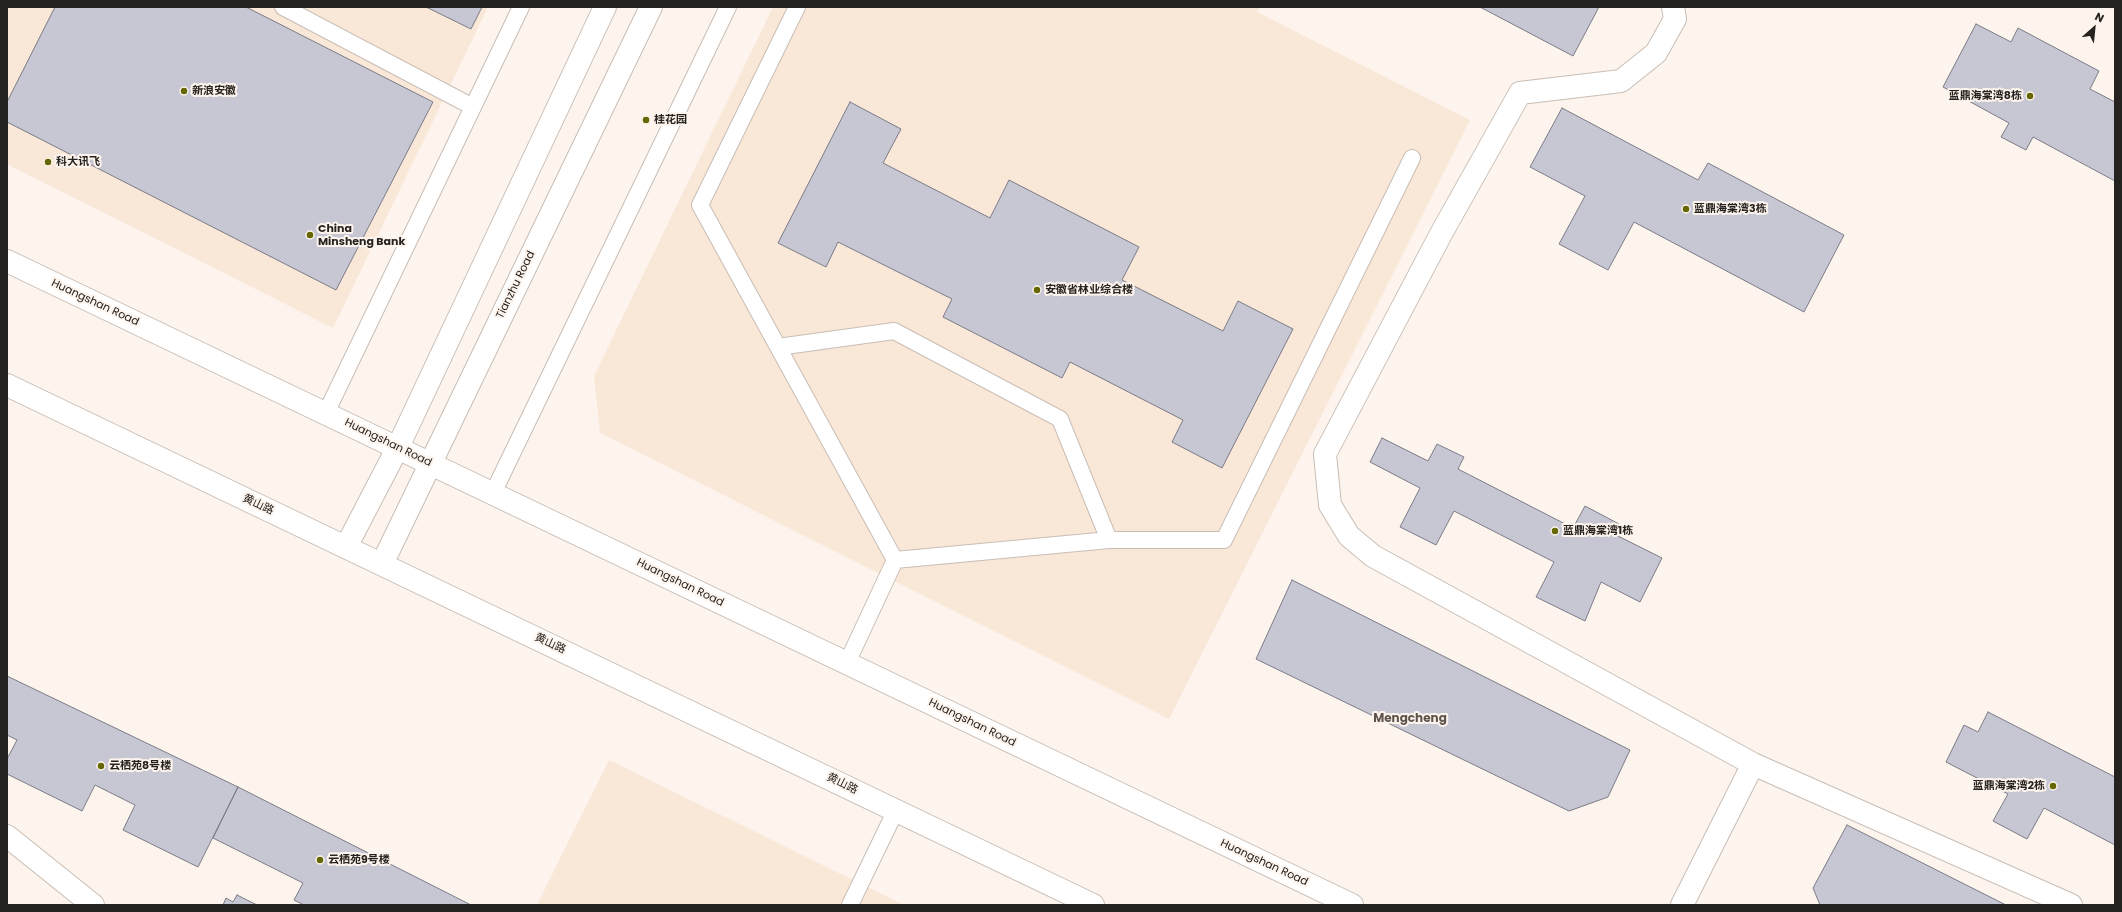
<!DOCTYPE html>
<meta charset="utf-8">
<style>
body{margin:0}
#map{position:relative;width:2122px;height:912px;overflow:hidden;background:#fdf4ed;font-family:Poppins,sans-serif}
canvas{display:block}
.frame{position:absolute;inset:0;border:8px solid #26221f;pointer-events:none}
.north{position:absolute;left:2074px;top:8px;width:40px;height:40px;-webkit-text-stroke:3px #fdf4ed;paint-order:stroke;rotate:27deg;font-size:11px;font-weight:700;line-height:16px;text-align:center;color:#26221f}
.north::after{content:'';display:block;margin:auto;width:14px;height:18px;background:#26221f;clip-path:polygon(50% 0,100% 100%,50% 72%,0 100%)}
</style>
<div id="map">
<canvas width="2122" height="912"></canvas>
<div class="frame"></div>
<div class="north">N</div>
</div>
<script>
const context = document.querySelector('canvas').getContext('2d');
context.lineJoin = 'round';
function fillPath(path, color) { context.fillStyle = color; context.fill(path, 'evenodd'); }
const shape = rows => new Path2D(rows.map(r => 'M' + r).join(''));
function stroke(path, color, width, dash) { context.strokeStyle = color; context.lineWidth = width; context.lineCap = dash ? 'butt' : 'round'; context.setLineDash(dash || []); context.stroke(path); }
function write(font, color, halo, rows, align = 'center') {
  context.font = font + ' Poppins,"Noto Sans SC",sans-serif'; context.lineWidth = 4; context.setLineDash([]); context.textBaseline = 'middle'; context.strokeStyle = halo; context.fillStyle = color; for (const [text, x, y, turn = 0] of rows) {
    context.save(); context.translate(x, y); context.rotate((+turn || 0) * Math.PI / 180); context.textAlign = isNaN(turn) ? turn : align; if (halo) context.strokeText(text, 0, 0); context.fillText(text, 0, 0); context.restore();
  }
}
const built = shape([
 [7,7,488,7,333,328,7,164],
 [773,7,1260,7,1257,12,1470,120,1169,719,600,433,594,376],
 [609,760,904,905,537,905]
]);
const building = shape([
 [55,7,246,7,433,102,336,290,7,122,7,102,55,7],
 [426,7,482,7,471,29,426,7],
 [1480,7,1599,7,1573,56,1480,7],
 [1976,24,2011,42,2018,28,2099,71,2090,89,2115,102,2115,181,2033,137,2026,150,2001,137,2009,123,1943,87,1976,24],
 [850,102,901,129,883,163,990,218,1009,180,1139,247,1122,280,1223,331,1238,301,1293,329,1222,468,1172,442,1183,420,1070,362,1062,378,943,317,952,299,838,242,826,267,778,243,850,102],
 [1562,108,1698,180,1708,163,1844,235,1804,312,1634,222,1608,270,1559,244,1585,196,1530,167,1562,108],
 [1382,438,1428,461,1437,444,1464,457,1458,469,1573,528,1585,506,1619,524,1614,534,1662,558,1640,602,1601,582,1585,621,1536,597,1554,562,1454,511,1436,545,1400,527,1420,488,1370,462,1382,438],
 [1292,580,1630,750,1608,797,1569,811,1256,659,1292,580],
 [7,676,238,787,198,867,123,830,135,805,95,785,82,811,7,774,7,759,17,740,7,735,7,676],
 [1988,712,2115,777,2115,845,2044,808,2027,839,1993,821,2008,794,1946,762,1964,725,1978,732,1988,712],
 [238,787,471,905,304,905,294,900,303,883,213,838,238,787],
 [1847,825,2006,905,1820,905,1813,888,1847,825],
 [237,895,257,905,223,905,226,898,233,902,237,895]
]);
const lane = shape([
 [283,7,473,107],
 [797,7,700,205,895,560],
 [778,347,894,331,1060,419,1109,540],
 [326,413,521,7],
 [493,493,728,7],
 [847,663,895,560,1109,540,1224,540,1412,158],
 [850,905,896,810]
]);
const street = shape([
 [1673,7,1675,19,1656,53,1621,81,1520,93,1442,232,1325,454,1330,505,1349,536,1373,556,1753,764,2071,905],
 [7,836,93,905],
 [1682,905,1753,764]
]);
const secondary = shape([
 [346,547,398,447,605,7],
 [382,564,651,7]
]);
const primary = shape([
 [7,261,1352,905],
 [7,385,1093,905]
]);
const markers = [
 [184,91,4,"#646702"],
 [2030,96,4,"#646702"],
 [646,120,4,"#646702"],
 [48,162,4,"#646702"],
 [1686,209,4,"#646702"],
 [310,235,4,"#646702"],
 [1037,290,4,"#646702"],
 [1555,531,4,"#646702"],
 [101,766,4,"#646702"],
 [2053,786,4,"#646702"],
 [320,860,4,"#646702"]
];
const poiNames = [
 ["新浪安徽",192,91],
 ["蓝鼎海棠湾8栋",2022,96,"right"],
 ["桂花园",654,120],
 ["科大讯飞",56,162],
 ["蓝鼎海棠湾3栋",1694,209],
 ["China",318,229],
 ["Minsheng Bank",318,242],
 ["安徽省林业综合楼",1045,290],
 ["蓝鼎海棠湾1栋",1563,531],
 ["云栖苑8号楼",109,766],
 ["蓝鼎海棠湾2栋",2045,786,"right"],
 ["云栖苑9号楼",328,860]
];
const streetNames = [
 ["Tianzhu Road",516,285,-64],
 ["Huangshan Road",95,303,25],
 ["Huangshan Road",388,443,26],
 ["黄山路",258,505,25],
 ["Huangshan Road",680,583,26],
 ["黄山路",550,644,25],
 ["Huangshan Road",972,723,26],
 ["黄山路",842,784,26],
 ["Huangshan Road",1264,863,25]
];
const neighbourhoodNames = [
 ["Mengcheng",1410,719]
];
fillPath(built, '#f9e7d8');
fillPath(building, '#c7c7d4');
stroke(building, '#7b7b87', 1);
stroke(lane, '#c9beb5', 18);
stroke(street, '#c9beb5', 24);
stroke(secondary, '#c9beb5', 24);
stroke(primary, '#c9beb5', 24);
stroke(lane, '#fff', 16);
stroke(street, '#fff', 22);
stroke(secondary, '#fff', 22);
stroke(primary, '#fff', 22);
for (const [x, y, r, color] of markers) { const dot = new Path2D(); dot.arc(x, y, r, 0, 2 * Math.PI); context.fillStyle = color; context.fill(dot); stroke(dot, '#fdf4ed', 1.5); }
write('bold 11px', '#26221f', '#fdf4ed', poiNames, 'left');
write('11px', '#26221f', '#fdf4ed', streetNames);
write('bold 12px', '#5d544c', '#fdf4ed', neighbourhoodNames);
</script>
